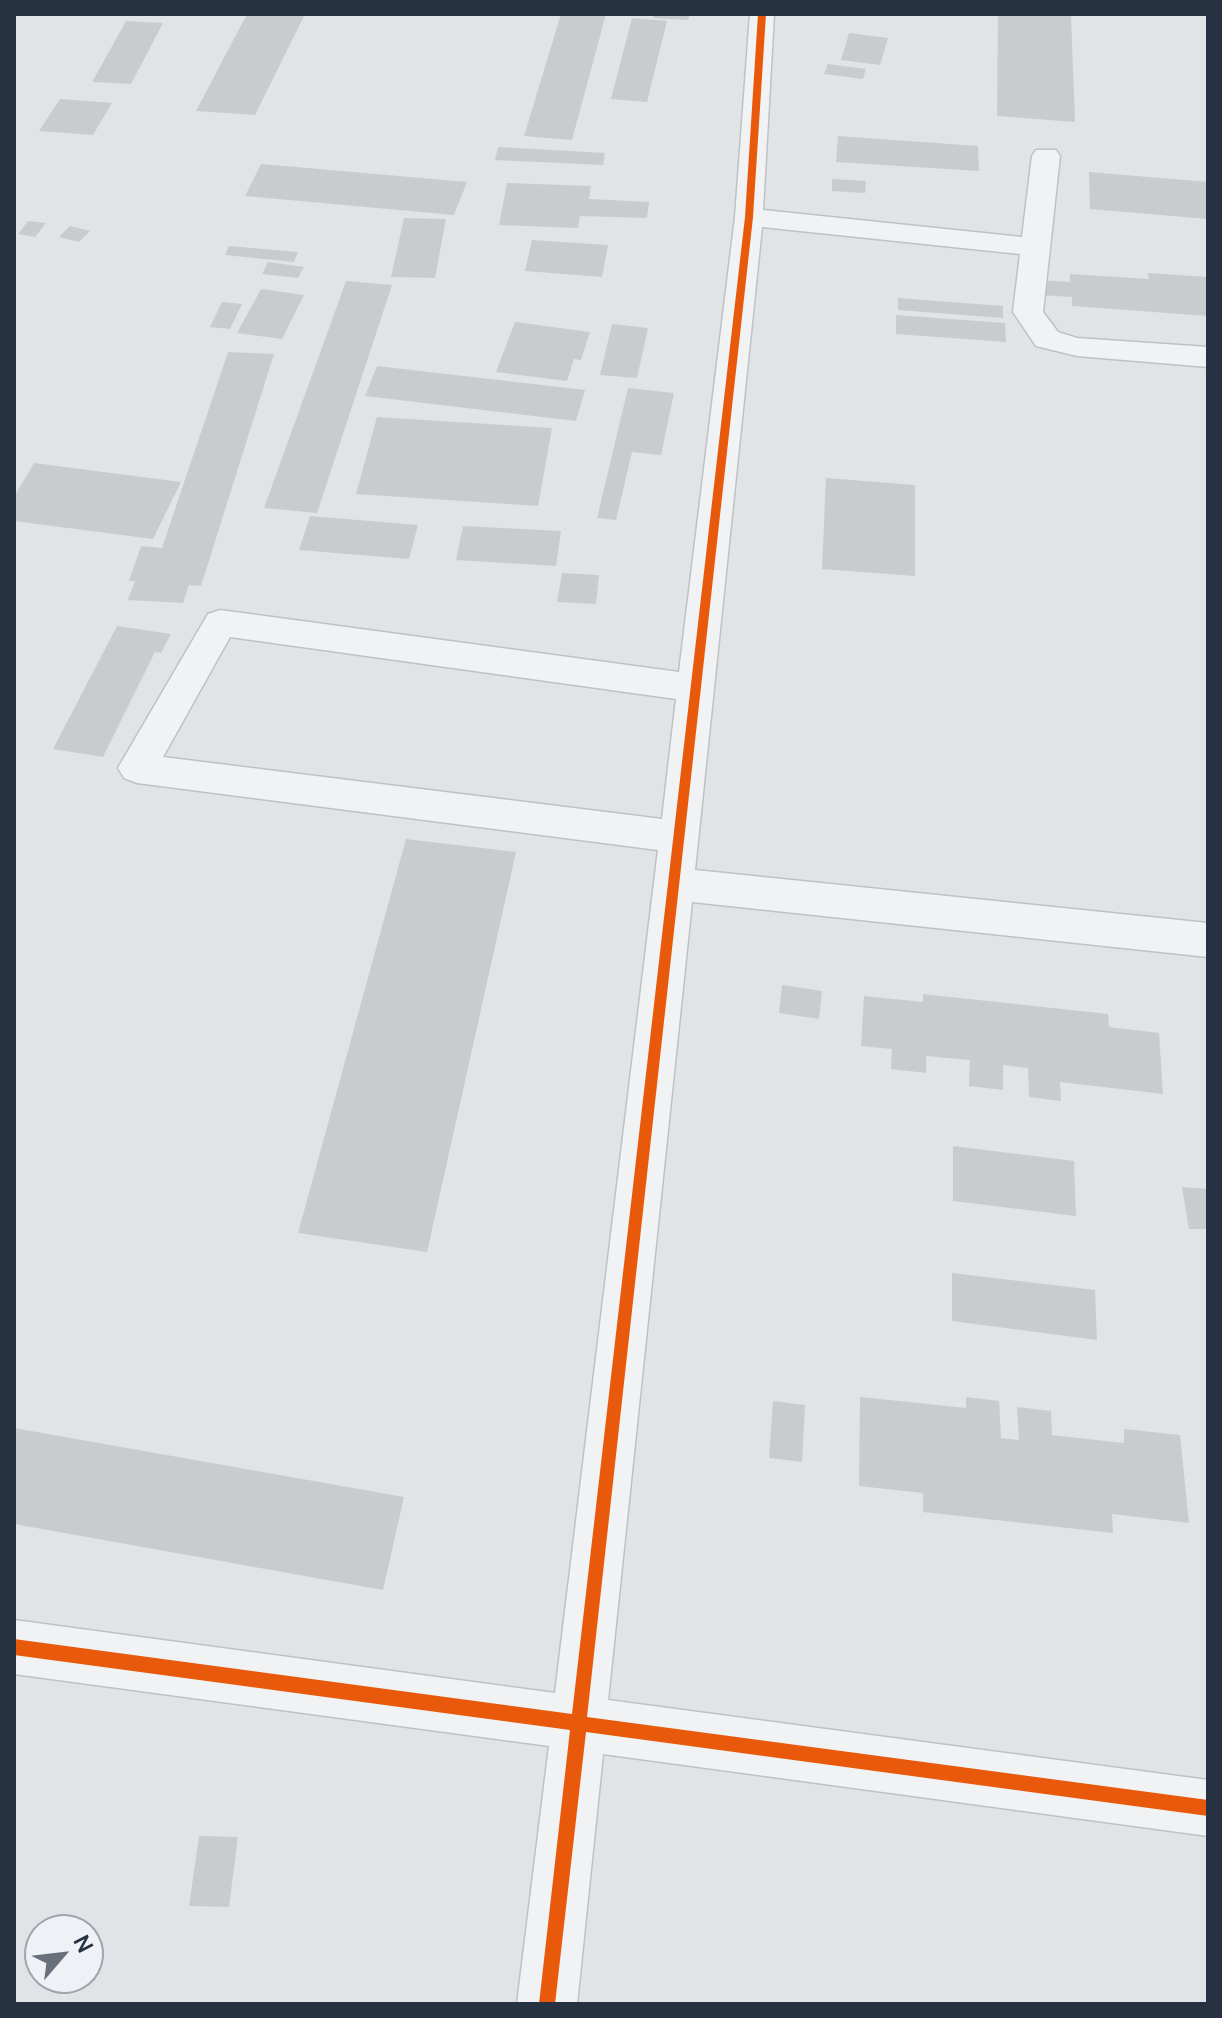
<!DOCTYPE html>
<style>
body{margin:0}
#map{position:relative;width:1222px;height:2018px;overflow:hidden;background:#e1e4e6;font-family:Manrope,sans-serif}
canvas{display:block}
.frame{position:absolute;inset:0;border:16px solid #263242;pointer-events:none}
.north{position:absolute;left:24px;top:1914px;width:80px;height:80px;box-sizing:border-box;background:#eef2f7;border:2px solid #9ea5af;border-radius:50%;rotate:62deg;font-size:22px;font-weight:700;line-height:32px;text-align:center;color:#263242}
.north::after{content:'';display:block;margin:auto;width:28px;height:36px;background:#67707b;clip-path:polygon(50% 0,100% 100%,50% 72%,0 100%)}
</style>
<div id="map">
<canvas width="1222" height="2018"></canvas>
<div class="frame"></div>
<div class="north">N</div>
</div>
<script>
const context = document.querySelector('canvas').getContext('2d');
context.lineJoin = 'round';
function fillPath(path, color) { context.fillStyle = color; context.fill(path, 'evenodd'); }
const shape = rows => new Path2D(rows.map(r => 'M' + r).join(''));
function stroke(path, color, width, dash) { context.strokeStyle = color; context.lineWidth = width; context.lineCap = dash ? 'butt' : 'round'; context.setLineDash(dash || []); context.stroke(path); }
const building = shape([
 [247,14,305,14,255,115,196,111],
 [561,14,606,14,572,140,524,136],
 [654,14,690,14,688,20,653,18],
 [998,14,1071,14,1075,122,997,116],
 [632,18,667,21,647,102,611,99],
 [126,21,163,23,131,84,92,82],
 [849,33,888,38,880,65,841,60],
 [828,64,866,69,863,79,824,74],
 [60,99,112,103,93,135,39,131],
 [838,136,978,146,979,171,836,162],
 [498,147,605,153,603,165,495,160],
 [261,164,467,182,454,215,245,196],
 [1089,172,1208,182,1208,219,1090,209],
 [832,179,866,181,865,193,832,191],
 [507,183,591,186,589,199,649,202,647,218,580,216,578,228,499,225],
 [404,218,446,219,435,278,391,277],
 [28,221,46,223,35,237,18,234],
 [70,226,90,231,79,242,59,237],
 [532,240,608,245,602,277,525,271],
 [229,246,298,252,294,262,225,255],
 [268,262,304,267,298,278,262,274],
 [1148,273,1208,277,1208,316,1072,306,1072,297,1040,295,1039,280,1070,282,1070,274,1149,279],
 [346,281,392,285,317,513,264,508],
 [261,289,304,295,282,339,237,333],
 [898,298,1003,306,1003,318,898,310],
 [222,302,242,304,230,329,210,327],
 [896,315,1005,323,1006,342,896,334],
 [515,322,590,332,581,360,574,359,567,381,496,372],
 [612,324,648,328,637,378,600,375],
 [228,352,274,354,201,586,189,585,183,603,128,600,135,581,129,581,141,546,162,548],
 [377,366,585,390,576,421,365,396],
 [628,388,674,393,661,455,632,452,616,520,597,518],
 [377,417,552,428,538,506,356,494],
 [34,463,181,482,153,539,14,521,14,497],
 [826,478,915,485,915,576,822,569],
 [310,516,418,525,409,559,299,550],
 [463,526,561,531,556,566,456,560],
 [562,573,599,575,596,604,557,602],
 [117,626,171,634,161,653,155,652,103,757,53,749],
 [406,839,516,852,427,1252,298,1233],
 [782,985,822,991,819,1019,779,1013],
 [923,994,1108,1014,1109,1027,1159,1033,1163,1094,1060,1082,1061,1101,1029,1097,1028,1068,1003,1065,1003,1090,969,1086,970,1060,926,1056,926,1073,891,1069,892,1049,861,1046,864,996,923,1002],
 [953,1146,1074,1161,1076,1216,953,1201],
 [1182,1187,1208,1189,1208,1229,1189,1229],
 [952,1273,1095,1290,1097,1340,952,1321],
 [860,1397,966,1408,966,1397,999,1401,1001,1438,1019,1440,1017,1407,1051,1411,1052,1435,1124,1443,1124,1429,1180,1435,1189,1523,1112,1514,1113,1533,923,1512,923,1493,859,1486],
 [773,1401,805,1405,802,1462,769,1458],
 [14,1428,404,1497,383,1590,14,1524],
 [199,1836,238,1837,229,1907,189,1906]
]);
const minor = shape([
 [750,14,774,14,763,210,1022,237,1032,156,1036,150,1056,150,1060,156,1043,312,1058,332,1077,338,1208,347,1208,367,1077,356,1036,346,1013,312,1020,254,762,227,695,870,1208,923,1208,957,692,902,608,1700,1208,1780,1208,1836,603,1754,577,2004,517,2004,549,1746,14,1674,14,1620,555,1693,658,850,137,783,124,778,118,768,208,614,220,610,679,672,735,217,750,14],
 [230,637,676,699,662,819,163,757,230,637]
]);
const cycleway = shape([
 [758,14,766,14,753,217,587,1717,1208,1800,1208,1816,586,1732,555,2004,539,2004,570,1730,14,1655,14,1639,572,1714,745,217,758,14]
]);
fillPath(building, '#c9cccf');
stroke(minor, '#bfc2c4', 3);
fillPath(minor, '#f0f2f3');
fillPath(cycleway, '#e8590c');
</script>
